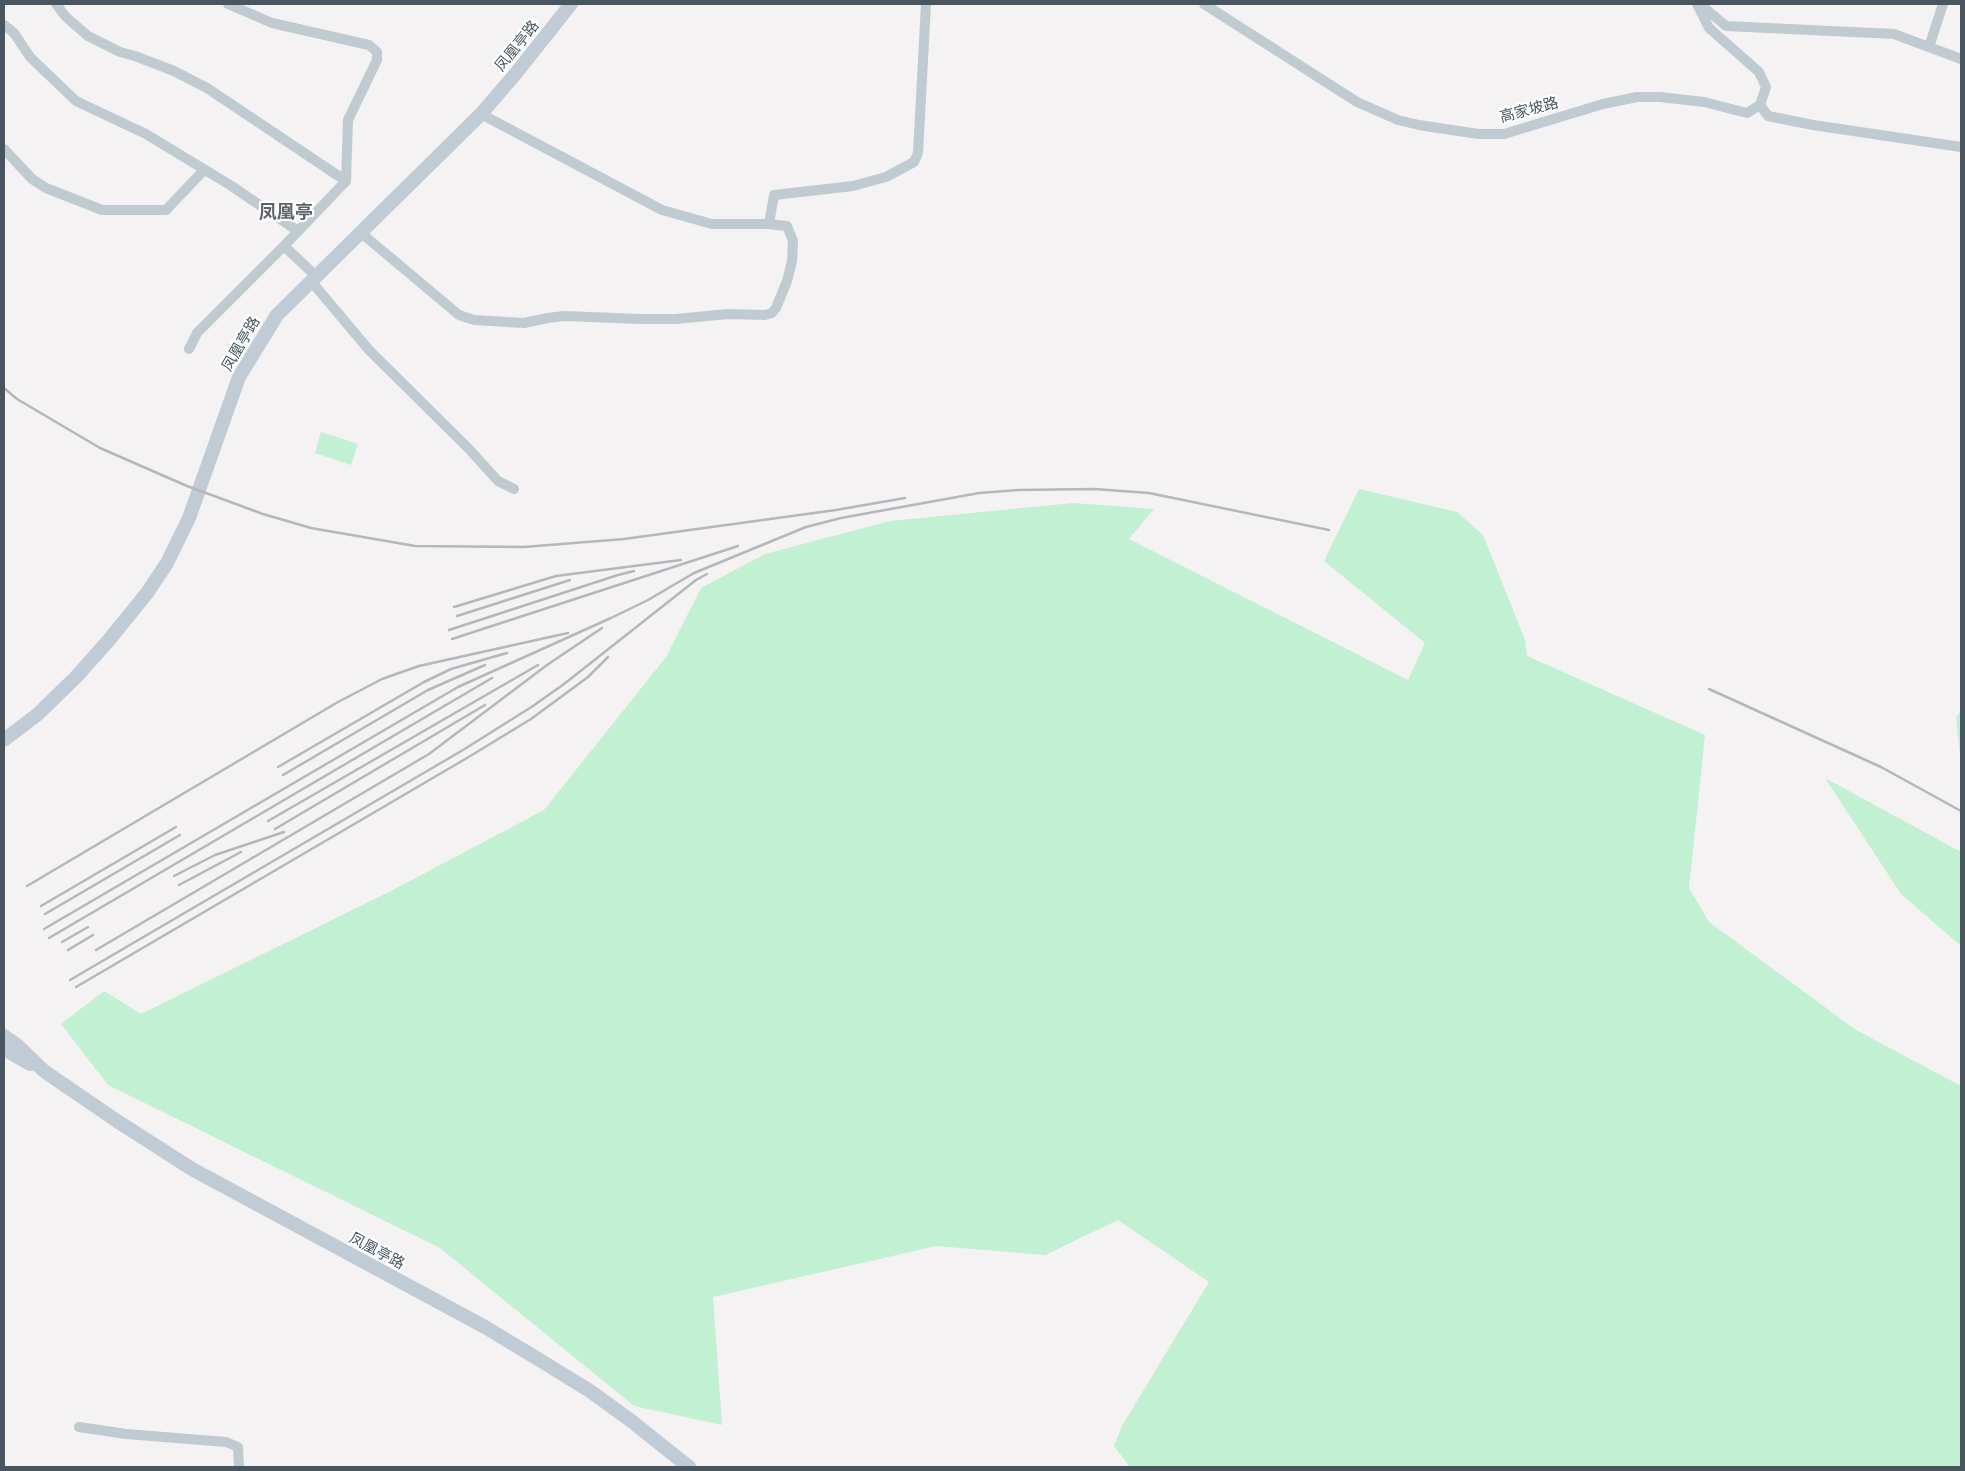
<!DOCTYPE html>
<meta charset="utf-8">
<style>
body{margin:0}
#map{position:relative;width:1965px;height:1471px;overflow:hidden;background:#f4f2f2;font-family:"Asap Condensed",sans-serif}
canvas{display:block}
.frame{position:absolute;inset:0;border:5px solid #495660;pointer-events:none}
</style>
<div id="map">
<canvas width="1965" height="1471"></canvas>
<div class="frame"></div>
</div>
<script>
const context = document.querySelector('canvas').getContext('2d');
context.lineJoin = 'round';
function fillPath(path, color) { context.fillStyle = color; context.fill(path, 'evenodd'); }
const shape = rows => new Path2D(rows.map(r => 'M' + r).join(''));
function stroke(path, color, width, dash) { context.strokeStyle = color; context.lineWidth = width; context.lineCap = dash ? 'butt' : 'round'; context.setLineDash(dash || []); context.stroke(path); }
function write(font, color, halo, rows, align = 'center') {
  context.font = font + ' "Asap Condensed","Noto Sans SC",sans-serif'; context.lineWidth = 4.5; context.setLineDash([]); context.textBaseline = 'middle'; context.strokeStyle = halo; context.fillStyle = color; for (const [text, x, y, turn = 0] of rows) {
    context.save(); context.translate(x, y); context.rotate((+turn || 0) * Math.PI / 180); context.textAlign = isNaN(turn) ? turn : align; if (halo) context.strokeText(text, 0, 0); context.fillText(text, 0, 0); context.restore();
  }
}
const green = shape([
 [321,432,358,444,351,465,315,453],
 [1359,489,1457,512,1483,535,1525,640,1527,656,1705,735,1689,888,1709,922,1856,1030,1961,1086,1961,1467,1130,1467,1114,1446,1122,1426,1209,1282,1118,1220,1045,1255,936,1246,713,1297,722,1425,634,1406,440,1248,108,1085,61,1024,104,991,141,1014,391,891,544,810,666,657,701,588,765,554,890,521,1073,503,1154,509,1129,539,1408,680,1425,643,1324,561],
 [1961,711,1961,764,1956,717],
 [1825,778,1961,852,1961,946,1901,894]
]);
const street = shape([
 [56,4,66,17,88,36,120,52,135,56,174,71,207,88,346,181],
 [228,4,272,23,369,45,377,52,377,60,348,120,346,181,284,246,316,276],
 [1204,4,1357,102,1398,120,1419,125,1478,134,1504,134,1603,104,1637,97,1660,97,1704,102,1747,113,1760,105,1766,87,1759,72,1709,28,1697,4],
 [1700,4,1726,26,1894,34,1961,59],
 [4,25,14,33,30,57,76,101,146,134,230,185,298,231],
 [1929,47,1943,4],
 [1760,105,1768,116,1813,125,1961,147],
 [4,149,32,179,46,188,102,210,166,210,204,170],
 [769,224,774,195,853,186,886,177,914,162,918,153,926,4],
 [360,232,459,315,474,320,524,323,548,318,564,316,641,319,676,319,728,314,765,315,772,313,776,308,787,281,792,261,793,241,787,226,768,224,712,224,662,210,481,114],
 [311,281,369,350,469,449,498,481,514,489],
 [189,349,197,333,284,246],
 [79,1427,126,1434,226,1442,238,1447,239,1467]
]);
const secondary = shape([
 [4,740,38,714,76,677,109,640,147,593,167,563,189,518,239,377,277,315,481,114,517,72,571,4],
 [4,1036,18,1046,44,1071,117,1121,192,1169,485,1327,538,1359,590,1391,630,1420,689,1467],
 [4,1049,30,1064]
]);
const rail = shape([
 [4,388,17,399,100,448,187,486,263,514,311,528,415,546,524,547,624,539,836,510,905,498],
 [454,607,556,576,681,560],
 [457,616,570,580],
 [449,630,618,575,634,571],
 [452,639,738,546],
 [1709,689,1881,767,1961,811],
 [278,767,424,682,451,669,507,653],
 [283,775,428,690,485,665],
 [268,821,538,665],
 [275,829,485,705],
 [174,876,215,855,284,832],
 [179,885,241,852],
 [27,886,338,702,382,679,419,666,568,633],
 [41,906,176,827],
 [45,914,180,835],
 [44,929,458,687,611,618,648,600,694,573,806,527,841,518,979,493,1019,490,1094,489,1149,493,1329,530],
 [49,938,492,678],
 [62,942,88,927],
 [68,950,93,935],
 [96,950,429,754,547,665,602,628],
 [70,980,463,750,533,706,564,684,696,580,707,574],
 [76,987,467,758,531,719,588,677,608,657]
]);
const streetNames = [
 ["凤凰亭路",517,46,-51],
 ["高家坡路",1529,110,-15],
 ["凤凰亭路",241,344,-60],
 ["凤凰亭路",377,1251,28]
];
const quarterNames = [
 ["凤凰亭",286,212]
];
fillPath(green, '#c1f0d2');
stroke(street, '#c0cad1', 10);
stroke(secondary, '#c0cbd5', 14);
stroke(rail, '#b4b7bc', 2.5);
write('15px', '#495660', '#fff', streetNames);
write('bold 18px', '#5e6267', '#fff', quarterNames);
</script>
